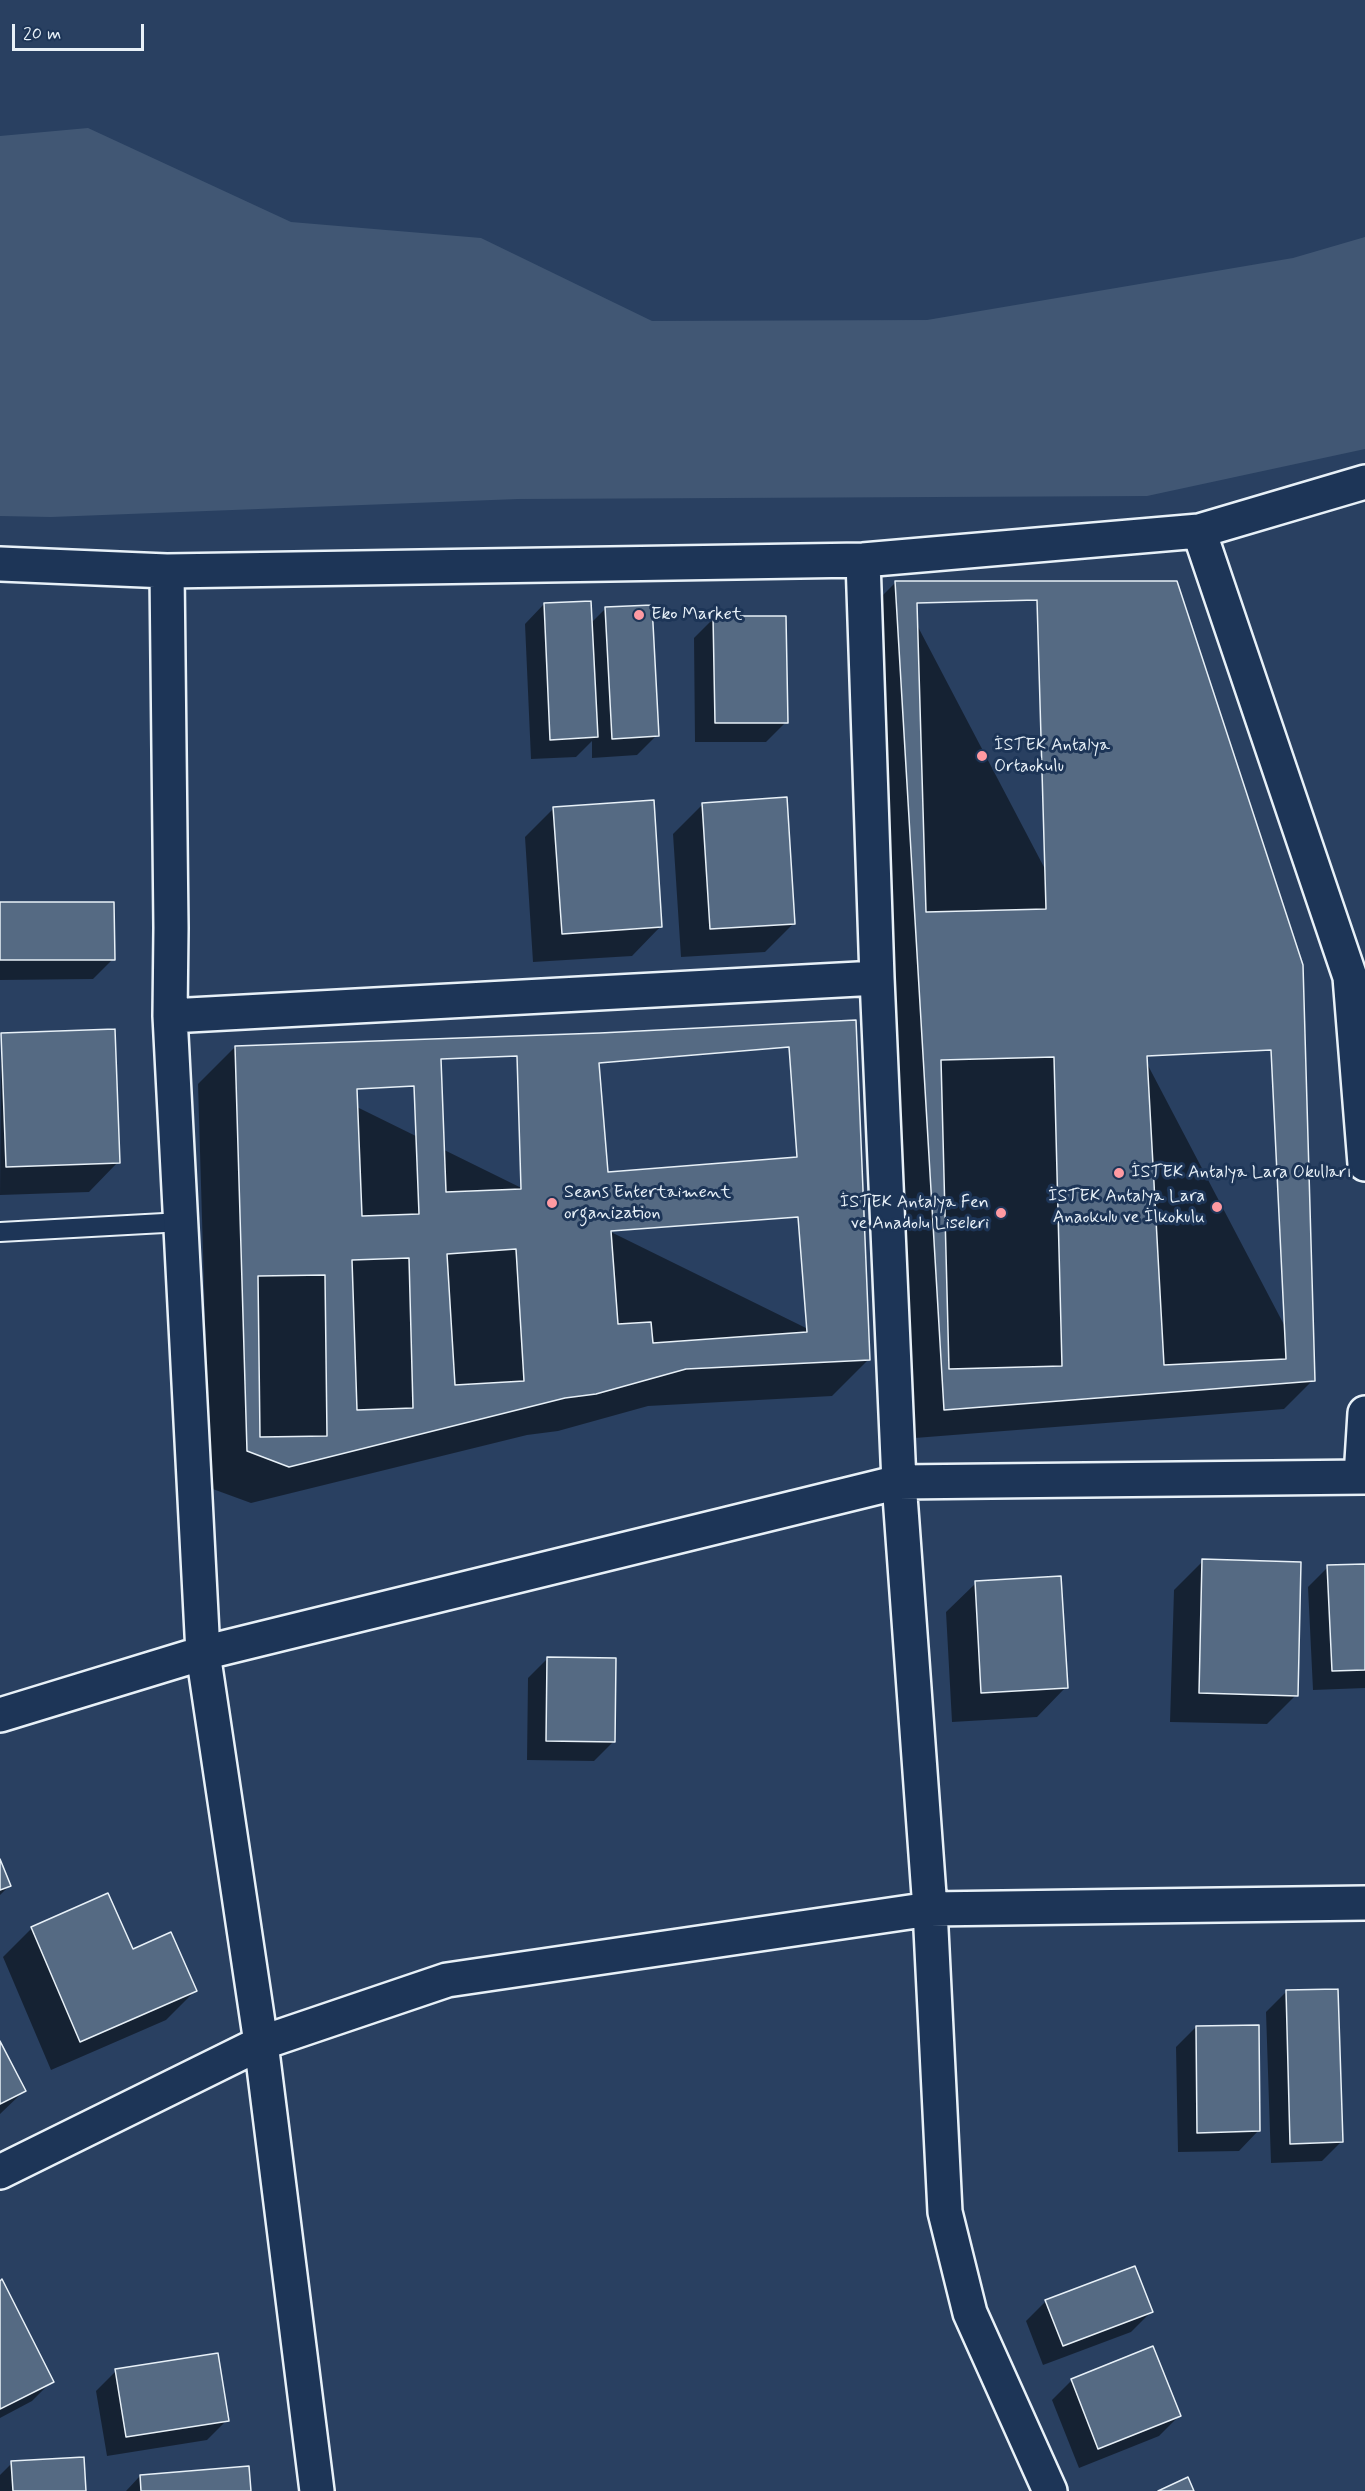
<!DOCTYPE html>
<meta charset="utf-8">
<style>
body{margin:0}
#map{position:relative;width:1365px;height:2491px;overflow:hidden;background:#294061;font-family:Mynerve,sans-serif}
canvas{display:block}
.scale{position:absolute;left:12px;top:24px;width:132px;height:27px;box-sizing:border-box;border:3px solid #e8f1f8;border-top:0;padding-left:8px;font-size:18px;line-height:21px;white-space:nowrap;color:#e8f1f8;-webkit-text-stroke:4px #1d3557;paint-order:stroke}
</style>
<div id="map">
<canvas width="1365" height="2491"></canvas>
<div class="scale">20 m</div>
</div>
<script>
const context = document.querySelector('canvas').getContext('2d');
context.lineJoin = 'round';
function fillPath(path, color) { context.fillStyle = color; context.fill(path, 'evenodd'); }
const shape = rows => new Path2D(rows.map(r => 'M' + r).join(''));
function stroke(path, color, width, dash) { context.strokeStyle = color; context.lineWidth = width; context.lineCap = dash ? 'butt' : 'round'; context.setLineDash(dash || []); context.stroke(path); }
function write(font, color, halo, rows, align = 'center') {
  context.font = font + ' Mynerve,sans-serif'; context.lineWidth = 6; context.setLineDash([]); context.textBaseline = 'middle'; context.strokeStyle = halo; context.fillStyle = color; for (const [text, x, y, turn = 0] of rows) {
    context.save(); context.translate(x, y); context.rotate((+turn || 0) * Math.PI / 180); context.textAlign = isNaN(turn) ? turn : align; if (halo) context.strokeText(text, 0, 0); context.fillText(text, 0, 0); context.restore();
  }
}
const green = shape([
 [88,128,291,222,481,238,652,321,927,320,1293,258,1365,237,1365,449,1147,496,518,499,51,517,0,516,0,136]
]);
const shadow = shape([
 [895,583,1313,1380,1284,1409,915,1438,866,612],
 [544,604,591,623,606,608,657,735,637,755,592,758,592,741,576,757,531,759,525,624],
 [714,618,786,722,766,742,695,742,694,638],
 [702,805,794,923,765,952,681,957,673,834],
 [554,808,661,926,632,956,533,962,525,837],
 [0,904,113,959,93,979,0,980],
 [1,1035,118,1162,89,1192,0,1195],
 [235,1047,869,1359,832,1396,648,1406,558,1431,527,1435,251,1503,210,1488,198,1084],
 [1203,1561,1296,1695,1267,1724,1170,1722,1174,1590],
 [1365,1565,1365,1688,1313,1690,1308,1587,1328,1567],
 [976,1583,1066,1687,1037,1717,952,1722,946,1612],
 [548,1658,614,1741,594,1761,527,1760,528,1678],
 [0,1863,9,1886,0,1895],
 [32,1928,132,1951,195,1991,166,2020,51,2070,3,1957],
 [1286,1992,1342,2141,1322,2161,1271,2163,1266,2012],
 [1196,2027,1258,2131,1239,2151,1178,2152,1176,2047],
 [0,2045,24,2091,0,2114],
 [0,2282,52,2381,32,2401,0,2418],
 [1046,2301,1151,2312,1131,2332,1043,2365,1026,2321],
 [116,2371,227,2420,207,2440,107,2456,96,2391],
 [1072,2380,1179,2416,1159,2436,1079,2468,1052,2400],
 [12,2463,85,2491,0,2491,0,2475],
 [140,2476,250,2491,126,2491]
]);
const building = shape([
 [895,581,1177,581,1303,965,1315,1381,944,1410,895,581],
 [1037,600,1046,909,926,912,917,603,1037,600],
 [591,601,598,737,550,740,544,603,591,601],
 [652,605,659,736,612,739,605,607,652,605],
 [713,616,786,616,788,723,715,723,713,616],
 [787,797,795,924,710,929,702,803,787,797],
 [654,800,662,927,562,934,553,807,654,800],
 [0,902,114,902,115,960,0,960,0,902],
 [856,1020,870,1360,686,1369,596,1394,565,1398,289,1467,247,1451,235,1046,600,1033,856,1020],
 [115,1029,120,1163,6,1167,1,1033,115,1029],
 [789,1047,797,1157,608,1172,599,1063,789,1047],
 [1271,1050,1286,1359,1164,1365,1147,1056,1271,1050],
 [517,1056,521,1189,446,1192,441,1059,517,1056],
 [1054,1057,1062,1366,949,1369,941,1060,1054,1057],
 [414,1086,419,1214,362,1216,357,1089,414,1086],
 [798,1217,807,1332,653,1343,651,1322,618,1324,611,1231,798,1217],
 [516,1249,524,1381,455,1385,447,1254,516,1249],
 [409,1258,413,1408,357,1410,352,1260,409,1258],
 [325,1275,327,1436,260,1437,258,1276,325,1275],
 [1202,1559,1301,1562,1298,1696,1199,1693,1202,1559],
 [1365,1564,1365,1670,1332,1671,1327,1565,1365,1564],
 [1061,1576,1068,1688,981,1693,975,1581,1061,1576],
 [547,1657,616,1658,615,1742,546,1741,547,1657],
 [0,1859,11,1886,0,1890,0,1859],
 [108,1893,133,1949,171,1932,197,1991,80,2042,31,1927,108,1893],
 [1338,1989,1343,2142,1290,2144,1286,1990,1338,1989],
 [1259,2025,1260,2131,1197,2133,1196,2026,1259,2025],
 [0,2041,26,2091,0,2104,0,2041],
 [1135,2266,1153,2312,1063,2346,1045,2300,1135,2266],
 [2,2279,54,2382,0,2409,0,2281,2,2279],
 [1153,2346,1181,2416,1098,2449,1071,2379,1153,2346],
 [218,2353,229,2421,126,2437,115,2369,218,2353],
 [84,2457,86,2491,13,2491,11,2461,84,2457],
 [249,2466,251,2491,141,2491,140,2475,249,2466],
 [1188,2477,1194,2491,1158,2491,1188,2477]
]);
const lane = shape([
 [0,1232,182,1222]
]);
const street = shape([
 [1199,531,1350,977,1365,1164],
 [863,560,877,978,899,1482,930,1909,945,2212,970,2313,1050,2491],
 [0,564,167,571,863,560,1199,531,1365,482],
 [167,571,171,928,170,1016,203,1653,261,2043,317,2491],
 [170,1016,877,978],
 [1361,1477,1365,1413],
 [0,1715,203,1653,899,1482,1365,1477],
 [0,2172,261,2043,447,1980,930,1909,1365,1903]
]);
const markers = [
 [639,615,6,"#ff9aa2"],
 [982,756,6,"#ff9aa2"],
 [1119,1173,6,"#ff9aa2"],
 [552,1203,6,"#ff9aa2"],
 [1217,1207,6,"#ff9aa2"],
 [1001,1213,6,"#ff9aa2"]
];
const poiNames = [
 ["Eko Market",651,615],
 ["İSTEK Antalya",994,746],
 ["Ortaokulu",994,767],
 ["İSTEK Antalya Lara Okulları",1131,1173],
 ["Seans Entertaiment",564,1193],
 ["organization",564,1214],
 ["İSTEK Antalya Lara",1205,1197,"right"],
 ["Anaokulu ve İlkokulu",1205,1218,"right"],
 ["İSTEK Antalya Fen",989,1203,"right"],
 ["ve Anadolu Liseleri",989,1224,"right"]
];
fillPath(green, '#415774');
fillPath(shadow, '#0007');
fillPath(building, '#556a83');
stroke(building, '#e8f1f8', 1.5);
stroke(lane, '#e8f1f8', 22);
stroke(street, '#e8f1f8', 38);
stroke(lane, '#1d3557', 18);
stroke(street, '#1d3557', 33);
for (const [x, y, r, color] of markers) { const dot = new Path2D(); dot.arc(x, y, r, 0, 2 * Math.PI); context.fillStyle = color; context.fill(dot); stroke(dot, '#1d3557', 2); }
write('18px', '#e8f1f8', '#1d3557', poiNames, 'left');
</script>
